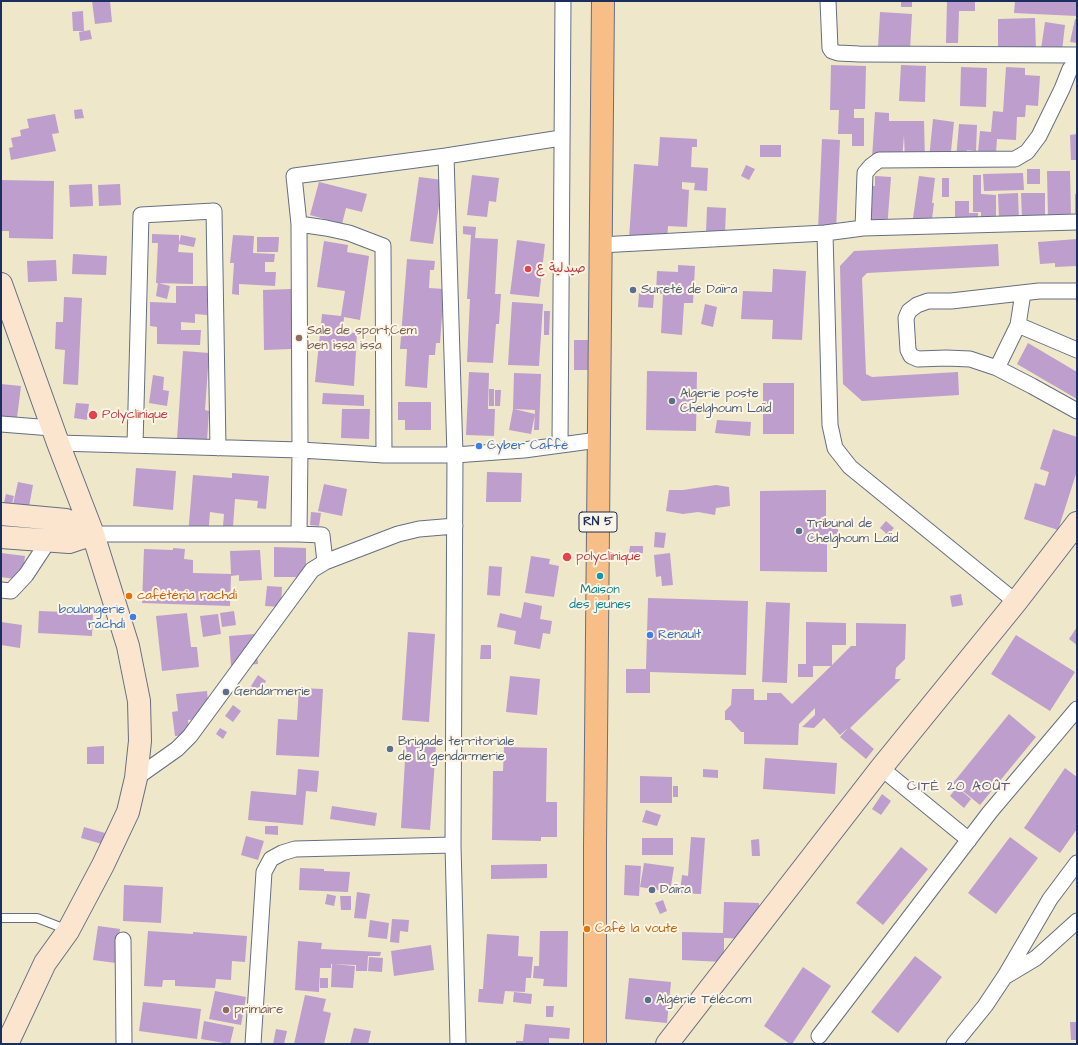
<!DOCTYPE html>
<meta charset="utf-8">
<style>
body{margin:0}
#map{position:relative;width:1078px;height:1045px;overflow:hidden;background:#efe7c9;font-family:"Architects Daughter",sans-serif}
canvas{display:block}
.frame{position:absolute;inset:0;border:2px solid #1b2f5e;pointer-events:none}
</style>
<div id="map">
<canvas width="1078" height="1045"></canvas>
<div class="frame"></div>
</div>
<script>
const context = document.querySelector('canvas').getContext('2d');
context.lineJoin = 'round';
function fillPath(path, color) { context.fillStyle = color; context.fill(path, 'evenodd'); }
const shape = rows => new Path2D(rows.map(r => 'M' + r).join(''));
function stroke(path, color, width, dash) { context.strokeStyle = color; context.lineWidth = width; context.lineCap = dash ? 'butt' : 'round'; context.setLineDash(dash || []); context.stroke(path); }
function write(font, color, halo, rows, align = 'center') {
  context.font = font + ' "Architects Daughter","Playpen Sans Arabic",sans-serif'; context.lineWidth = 4; context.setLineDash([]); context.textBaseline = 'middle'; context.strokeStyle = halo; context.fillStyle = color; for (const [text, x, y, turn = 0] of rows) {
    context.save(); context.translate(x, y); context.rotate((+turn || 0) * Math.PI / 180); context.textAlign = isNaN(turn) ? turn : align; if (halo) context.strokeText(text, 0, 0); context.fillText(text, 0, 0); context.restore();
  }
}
const building = shape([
 [92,1,110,1,112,22,95,24],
 [901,1,912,1,912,7,901,7],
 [947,1,975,1,975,11,959,11,958,43,946,43],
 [1015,1,1077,1,1077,16,1014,13],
 [83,11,84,31,73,31,72,12],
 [880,12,912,14,910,50,878,48],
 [1035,18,1036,51,998,51,998,19],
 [1075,19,1077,20,1077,43,1070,42],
 [1045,22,1065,25,1062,51,1041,49],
 [90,30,92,39,80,41,79,32],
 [831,65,866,66,865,109,854,109,854,118,864,118,864,146,852,146,852,134,838,134,839,110,830,110],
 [901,65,926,66,925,102,899,101],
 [961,67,987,68,986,107,960,106],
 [1006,67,1025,68,1025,75,1040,76,1038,106,1026,105,1025,117,1017,117,1016,140,997,139,996,153,978,152,980,131,991,132,993,111,1003,112],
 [82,109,84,118,75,119,74,110],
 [875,112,889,113,889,121,924,121,925,161,905,162,904,135,902,160,872,158],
 [55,114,59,133,52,134,56,151,11,160,9,148,13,147,11,138,21,136,20,130,29,128,27,119],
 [933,119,954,122,950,161,929,159],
 [959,124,977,125,976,151,967,150,966,160,956,159],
 [1077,134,1077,160,1071,160,1070,135],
 [660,137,697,139,697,147,692,147,691,167,708,168,707,191,694,190,695,183,682,182,682,189,689,190,687,227,668,226,667,242,629,239,634,164,658,166],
 [822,139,840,140,836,231,818,230],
 [760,145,781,145,781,157,760,157],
 [746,165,755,169,749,180,741,176],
 [1027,169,1040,169,1040,184,1027,184],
 [1047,171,1070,171,1071,217,1048,218],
 [1023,173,1024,190,984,191,983,174],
 [472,175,499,178,496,202,489,201,487,217,467,215],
 [973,175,981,175,981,194,996,195,996,225,981,225,981,212,973,212],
 [875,176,891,177,887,229,856,227,866,185,875,186],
 [919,176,935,178,932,203,934,203,931,227,912,225],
 [419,177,443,180,433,244,410,241],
 [942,178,949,178,949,197,942,197],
 [1,180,54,181,53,239,9,238,9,231,1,231],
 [319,182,367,194,362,212,346,208,342,224,310,215],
 [92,184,93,206,70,207,69,185],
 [120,184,121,205,99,206,98,185],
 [1018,193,1019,219,999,219,998,194],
 [1021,193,1045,193,1045,218,1022,219],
 [1075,194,1077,194,1077,216,1075,216],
 [955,201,969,201,969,213,978,213,978,226,955,226],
 [707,207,726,208,725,234,706,233],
 [463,226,476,227,475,238,498,239,495,294,501,294,499,324,496,324,493,363,467,362,470,299,467,299,471,235,463,234],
 [152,234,179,235,179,243,181,235,196,238,194,247,179,244,178,252,193,253,193,284,156,283,158,243,152,243],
 [233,235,254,236,253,253,275,254,274,262,265,262,265,272,276,272,275,286,239,284,239,295,232,294,234,263,230,263],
 [257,237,279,237,278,252,257,252],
 [1077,239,1077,266,1055,267,1055,263,1040,264,1038,242],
 [517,240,545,244,539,297,510,294],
 [324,241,348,245,347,252,369,256,360,320,344,317,343,332,357,333,354,386,315,382,322,314,341,316,345,291,317,287],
 [998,244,999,266,867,273,862,278,866,374,872,377,958,372,959,395,862,401,843,384,840,266,854,251],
 [73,254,107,256,106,275,72,274],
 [407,259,435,261,434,270,430,270,429,288,444,289,440,343,436,343,435,355,429,355,427,388,405,386,407,349,400,349],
 [56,260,57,281,28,282,27,261],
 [678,265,695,266,693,303,684,303,682,335,661,333,663,294,656,293,657,271,678,272],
 [773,269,806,271,802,340,772,339,773,320,741,319,743,291,772,292],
 [158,283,170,286,167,299,156,296],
 [176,286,207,286,207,315,195,314,195,323,181,322,181,330,201,330,200,345,157,344,157,327,150,326,150,302,176,303],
 [291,289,292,349,264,350,263,290],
 [639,293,654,294,653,308,638,307],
 [64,297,82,298,78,385,63,384,65,350,55,349,56,322,63,322],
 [512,302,543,304,539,366,508,365],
 [705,304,717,307,713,327,701,324],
 [544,311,550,311,549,335,544,335],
 [574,340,588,340,588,370,574,370],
 [1028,343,1077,372,1077,399,1017,364],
 [183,351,209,353,205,410,209,411,207,441,177,439],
 [647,371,697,372,696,431,646,430],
 [469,372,489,373,488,409,495,409,494,436,466,435],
 [514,373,541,374,539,430,534,430,535,410,514,409,535,414,531,434,509,430,513,409],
 [153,375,164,377,163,390,169,391,167,406,149,403],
 [763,383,794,383,794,434,763,434],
 [1,384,21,386,17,418,1,417],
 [489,389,494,389,494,406,489,406],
 [495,390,501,390,500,406,495,406],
 [323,393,364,395,364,406,322,404],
 [398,402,431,402,431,430,405,430,405,420,398,420],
 [76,403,89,404,87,420,74,418],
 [342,409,370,409,369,439,341,438],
 [717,420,751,422,750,436,715,433],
 [1053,429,1077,437,1077,471,1058,530,1024,519,1035,483,1045,486,1049,472,1040,469],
 [136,468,176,471,173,510,133,506],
 [487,472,522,473,521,502,486,502],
 [232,473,269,476,266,509,257,508,258,501,235,499,233,527,223,526,224,514,210,512,208,537,188,535,193,475,232,478],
 [18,482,33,485,28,512,12,509],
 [324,484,347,489,342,516,318,511],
 [716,485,729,487,730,506,716,508,715,515,698,512,683,514,666,511,669,490,683,490],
 [826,490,826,520,838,519,838,542,827,543,827,572,760,571,760,491],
 [6,494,14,496,11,508,3,507],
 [311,512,321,513,319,526,310,525],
 [886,521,894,528,888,535,880,528],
 [655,532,666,533,664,548,654,547],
 [630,546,643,546,643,553,629,553],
 [274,547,306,548,306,577,274,577],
 [173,548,185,549,184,559,193,560,193,573,231,574,230,551,260,550,262,580,239,581,239,575,231,576,230,606,142,603,144,549,173,550],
 [1,553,25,556,22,580,1,577],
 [670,553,673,585,662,586,661,576,656,577,654,555],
 [531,556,550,559,549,564,559,566,554,597,525,593],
 [489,566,502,567,500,596,487,595],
 [267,586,282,587,281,607,265,606],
 [961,594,963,605,952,607,950,596],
 [648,598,748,601,746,675,650,672,650,693,626,693,626,669,646,669],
 [524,602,542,606,540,619,552,621,550,634,543,633,540,649,514,644,516,631,497,627,500,613,521,618],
 [766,602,790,603,787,683,762,682],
 [39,611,93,613,92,636,38,633],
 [234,611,236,625,222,627,220,613],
 [187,613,191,647,197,647,199,667,162,671,156,616],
 [218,614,221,634,203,637,200,616],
 [1,622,22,625,20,648,1,645],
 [806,622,846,623,846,645,832,645,832,665,851,646,856,646,856,623,906,624,905,659,896,668,895,679,901,679,850,728,874,749,866,759,840,737,848,728,840,735,824,718,814,728,802,727,815,715,815,708,799,724,798,745,744,744,744,732,741,732,730,720,725,720,725,711,731,705,732,689,754,689,754,700,767,700,767,693,781,693,792,704,831,666,813,666,813,677,798,677,798,664,806,664],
 [1077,627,1077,645,1069,639],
 [408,632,435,634,429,722,402,720],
 [255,634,258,664,231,666,229,636],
 [1016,635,1075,672,1050,711,991,674],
 [481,645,491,645,491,659,480,659],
 [258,675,266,681,258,695,249,689],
 [510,676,540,679,537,715,506,712],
 [299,688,323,689,319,757,276,755,278,719,297,720],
 [207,691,209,711,201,719,188,720,190,735,175,736,172,712,178,711,176,694],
 [233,705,241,711,233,722,225,716],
 [1009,714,1036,737,980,805,953,783],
 [220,728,227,732,223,739,216,734],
 [406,743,436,745,430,830,401,828],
 [104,746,104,764,87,764,87,747],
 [504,747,547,748,546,802,557,802,557,837,541,837,541,841,492,840,493,771,503,771],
 [765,758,837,763,835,794,763,789],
 [1065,768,1077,777,1077,829,1060,853,1024,828],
 [298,769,319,771,317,792,306,791,303,825,248,820,251,791,296,795],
 [703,769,718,770,718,778,703,777],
 [640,776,672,777,672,803,640,803],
 [673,786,678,786,678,797,673,797],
 [957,787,971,799,964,808,950,796],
 [882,794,891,801,881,815,872,809],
 [332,806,377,813,375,826,330,819],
 [646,810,661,815,657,826,642,822],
 [265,826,278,826,278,835,265,834],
 [84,827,105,833,102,844,81,838],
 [246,836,264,841,258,860,241,855],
 [691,837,705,838,701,894,680,893,682,875,688,876],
 [1010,837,1038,858,996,914,968,893],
 [642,838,673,838,673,855,642,855],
 [759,839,760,856,752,856,751,840],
 [901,847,928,869,883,925,856,903],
 [644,863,674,867,670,892,640,887],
 [547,864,547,878,491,879,491,865],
 [625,865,641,866,639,896,624,895],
 [300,868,324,869,324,871,350,872,348,892,299,890],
 [124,885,163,887,161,923,123,921],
 [357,892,370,894,366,919,354,918],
 [327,894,336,896,334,906,325,904],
 [340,896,351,896,351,910,341,910],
 [663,900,667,911,660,914,655,903],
 [724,902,759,903,759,923,749,939,724,938,724,962,682,960,682,932,723,933],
 [392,919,409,920,408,932,400,931,399,943,390,942],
 [370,920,389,923,387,939,368,937],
 [98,926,120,929,116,963,93,960],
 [148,931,193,934,193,932,247,936,245,962,232,961,231,980,216,979,215,988,175,986,175,980,163,980,162,987,144,986],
 [540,931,568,931,567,987,543,986,544,979,533,978,534,966,539,966],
 [487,934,519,936,518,956,533,957,531,978,526,978,525,992,505,991,503,1004,478,1002,479,989,483,989],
 [298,941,322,943,321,949,381,952,380,956,368,956,367,971,356,971,356,965,331,964,331,968,320,968,319,992,295,990],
 [431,945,434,970,394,976,391,951],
 [915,956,942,977,898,1033,871,1012],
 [369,957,383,958,382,972,368,971],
 [332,964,355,966,353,988,331,987],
 [803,967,831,986,792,1044,790,1044,764,1026],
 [320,978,328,978,328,988,320,988],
 [629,978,671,982,667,1023,625,1019],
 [215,991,246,997,241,1025,209,1019],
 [514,992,532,994,531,1004,513,1002],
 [305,995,326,999,323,1011,331,1013,324,1044,294,1044],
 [143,1002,201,1009,197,1039,139,1031],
 [546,1006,554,1006,553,1017,546,1017],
 [204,1021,234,1027,230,1044,201,1039],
 [1070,1022,1077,1022,1077,1040,1071,1040],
 [525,1024,570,1028,569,1039,549,1038,549,1044,516,1043,516,1041,523,1041],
 [354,1028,371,1031,368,1044,350,1044],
 [276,1029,287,1031,284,1044,273,1044]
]);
const lane = shape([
 [1,918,37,918,68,930]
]);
const street = shape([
 [828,1,830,48,832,51,838,53,859,54,1077,55],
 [299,224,294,176,446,156],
 [863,228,865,173,871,166,879,160,1015,159,1027,152,1039,136,1062,89,1070,69,1077,62],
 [825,233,863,228,1077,222],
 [600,245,825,233,830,425,835,448,850,467,1016,602],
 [1023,293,1018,325,997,368,1032,386,1077,411],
 [1018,325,1077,350],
 [997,368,970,359,946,358,918,359,911,356,908,350,906,318,909,311,917,305,928,301,951,301,1039,291,1077,291],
 [1,424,52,428],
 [58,443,300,450,384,455,455,455,524,450,598,440],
 [135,445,141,215,214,211,218,448],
 [560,445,563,1],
 [93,534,299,534],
 [325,562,322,535,299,534,300,450,299,224,326,228,349,233,383,246,384,455],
 [1,590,11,591,26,575,49,540],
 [881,768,969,840],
 [136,778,177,749,190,736,312,570,325,562,398,534,419,529,455,526],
 [123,940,124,1044],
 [1006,976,1036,958,1077,921],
 [819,1036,990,812,1077,709],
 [253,1044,264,872,271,859,282,853,295,849,453,845],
 [458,1044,453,845,455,455,446,156,561,138],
 [954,1044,985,1006,1005,976,1050,899,1077,863]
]);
const secondary = shape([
 [1,284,58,443,93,534,128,646,139,701,140,741,136,778,128,812,103,865,68,931,45,963,7,1044],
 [1,514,66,520,93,534],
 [1,537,69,542,93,534],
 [667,1044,881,768,1016,602,1077,523]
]);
const primary = shape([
 [595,1044,595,844,603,1]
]);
const markers = [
 [528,269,4,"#e0444e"],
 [633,290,4,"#5c6f8a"],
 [299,338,4,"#8d6e63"],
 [672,401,4,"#5c6f8a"],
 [93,415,5,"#e0444e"],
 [479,446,4,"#3f7fe0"],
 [799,531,4,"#5c6f8a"],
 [567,557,5,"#e0444e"],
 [600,576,4,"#0f9aa8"],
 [129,596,4,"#e8710a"],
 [133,617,4,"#3f7fe0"],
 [650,635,4,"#3f7fe0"],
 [226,692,4,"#5c6f8a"],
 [390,749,4,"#5c6f8a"],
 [652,890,4,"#5c6f8a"],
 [587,929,4,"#e8710a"],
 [648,1000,4,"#5c6f8a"],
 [226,1010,4,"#8d6e63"]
];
const shields = [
 [598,522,38]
];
const shieldNames = [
 ["RN 5",598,522]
];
const healthNames = [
 ["صيدلية ع",536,269],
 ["Polyclinique",102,415],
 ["polyclinique",576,557]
];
const serviceNames = [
 ["Sureté de Daïra",641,290],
 ["Algerie poste",680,394],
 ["Chelghoum Laïd",680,409],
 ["Tribunal de",807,524],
 ["Chelghoum Laïd",807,539],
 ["Gendarmerie",234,692],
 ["Brigade territoriale",398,742],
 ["de la gendarmerie",398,757],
 ["Daïra",660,890],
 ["Algérie Télécom",656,1000]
];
const educationNames = [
 ["Sale de sport;Cem",307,331],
 ["ben issa issa",307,346],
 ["primaire",234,1010]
];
const shopNames = [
 ["Cyber Caffè",487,446],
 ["boulangerie",125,610,"right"],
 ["rachdi",125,625,"right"],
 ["Renault",658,635]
];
const cultureNames = [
 ["Maison",600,590],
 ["des jeunes",600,605]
];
const foodNames = [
 ["cafétéria rachdi",137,596],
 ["Café la voute",595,929]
];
const neighbourhoodNames = [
 ["CITÉ 20 AOÛT",959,787]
];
fillPath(building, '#bd9ecc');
stroke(lane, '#656f83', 10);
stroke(street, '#656f83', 17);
stroke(secondary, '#656f83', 24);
stroke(primary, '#656f83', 24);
stroke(lane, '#fff', 8);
stroke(street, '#fff', 15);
stroke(secondary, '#fce5cf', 22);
stroke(primary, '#f7be88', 22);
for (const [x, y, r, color] of markers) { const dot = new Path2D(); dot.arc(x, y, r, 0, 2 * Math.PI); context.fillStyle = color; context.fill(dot); stroke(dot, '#fcf5e5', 1.5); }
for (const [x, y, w] of shields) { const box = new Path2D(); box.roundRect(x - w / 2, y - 10, w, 20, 3); context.fillStyle = '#fcf5e5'; context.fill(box); stroke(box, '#1b2f5e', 1); }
write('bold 12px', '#1b2f5e', null, shieldNames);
write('13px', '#be3a42', '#fcf5e5', healthNames, 'left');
write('13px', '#4e5e75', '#fcf5e5', serviceNames, 'left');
write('13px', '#785e54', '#fcf5e5', educationNames, 'left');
write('13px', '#366cbe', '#fcf5e5', shopNames, 'left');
write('13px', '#0d838f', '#fcf5e5', cultureNames);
write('13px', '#c56008', '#fcf5e5', foodNames, 'left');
context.letterSpacing = '1px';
write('14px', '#545684', '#fcf5e5', neighbourhoodNames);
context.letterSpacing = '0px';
</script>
